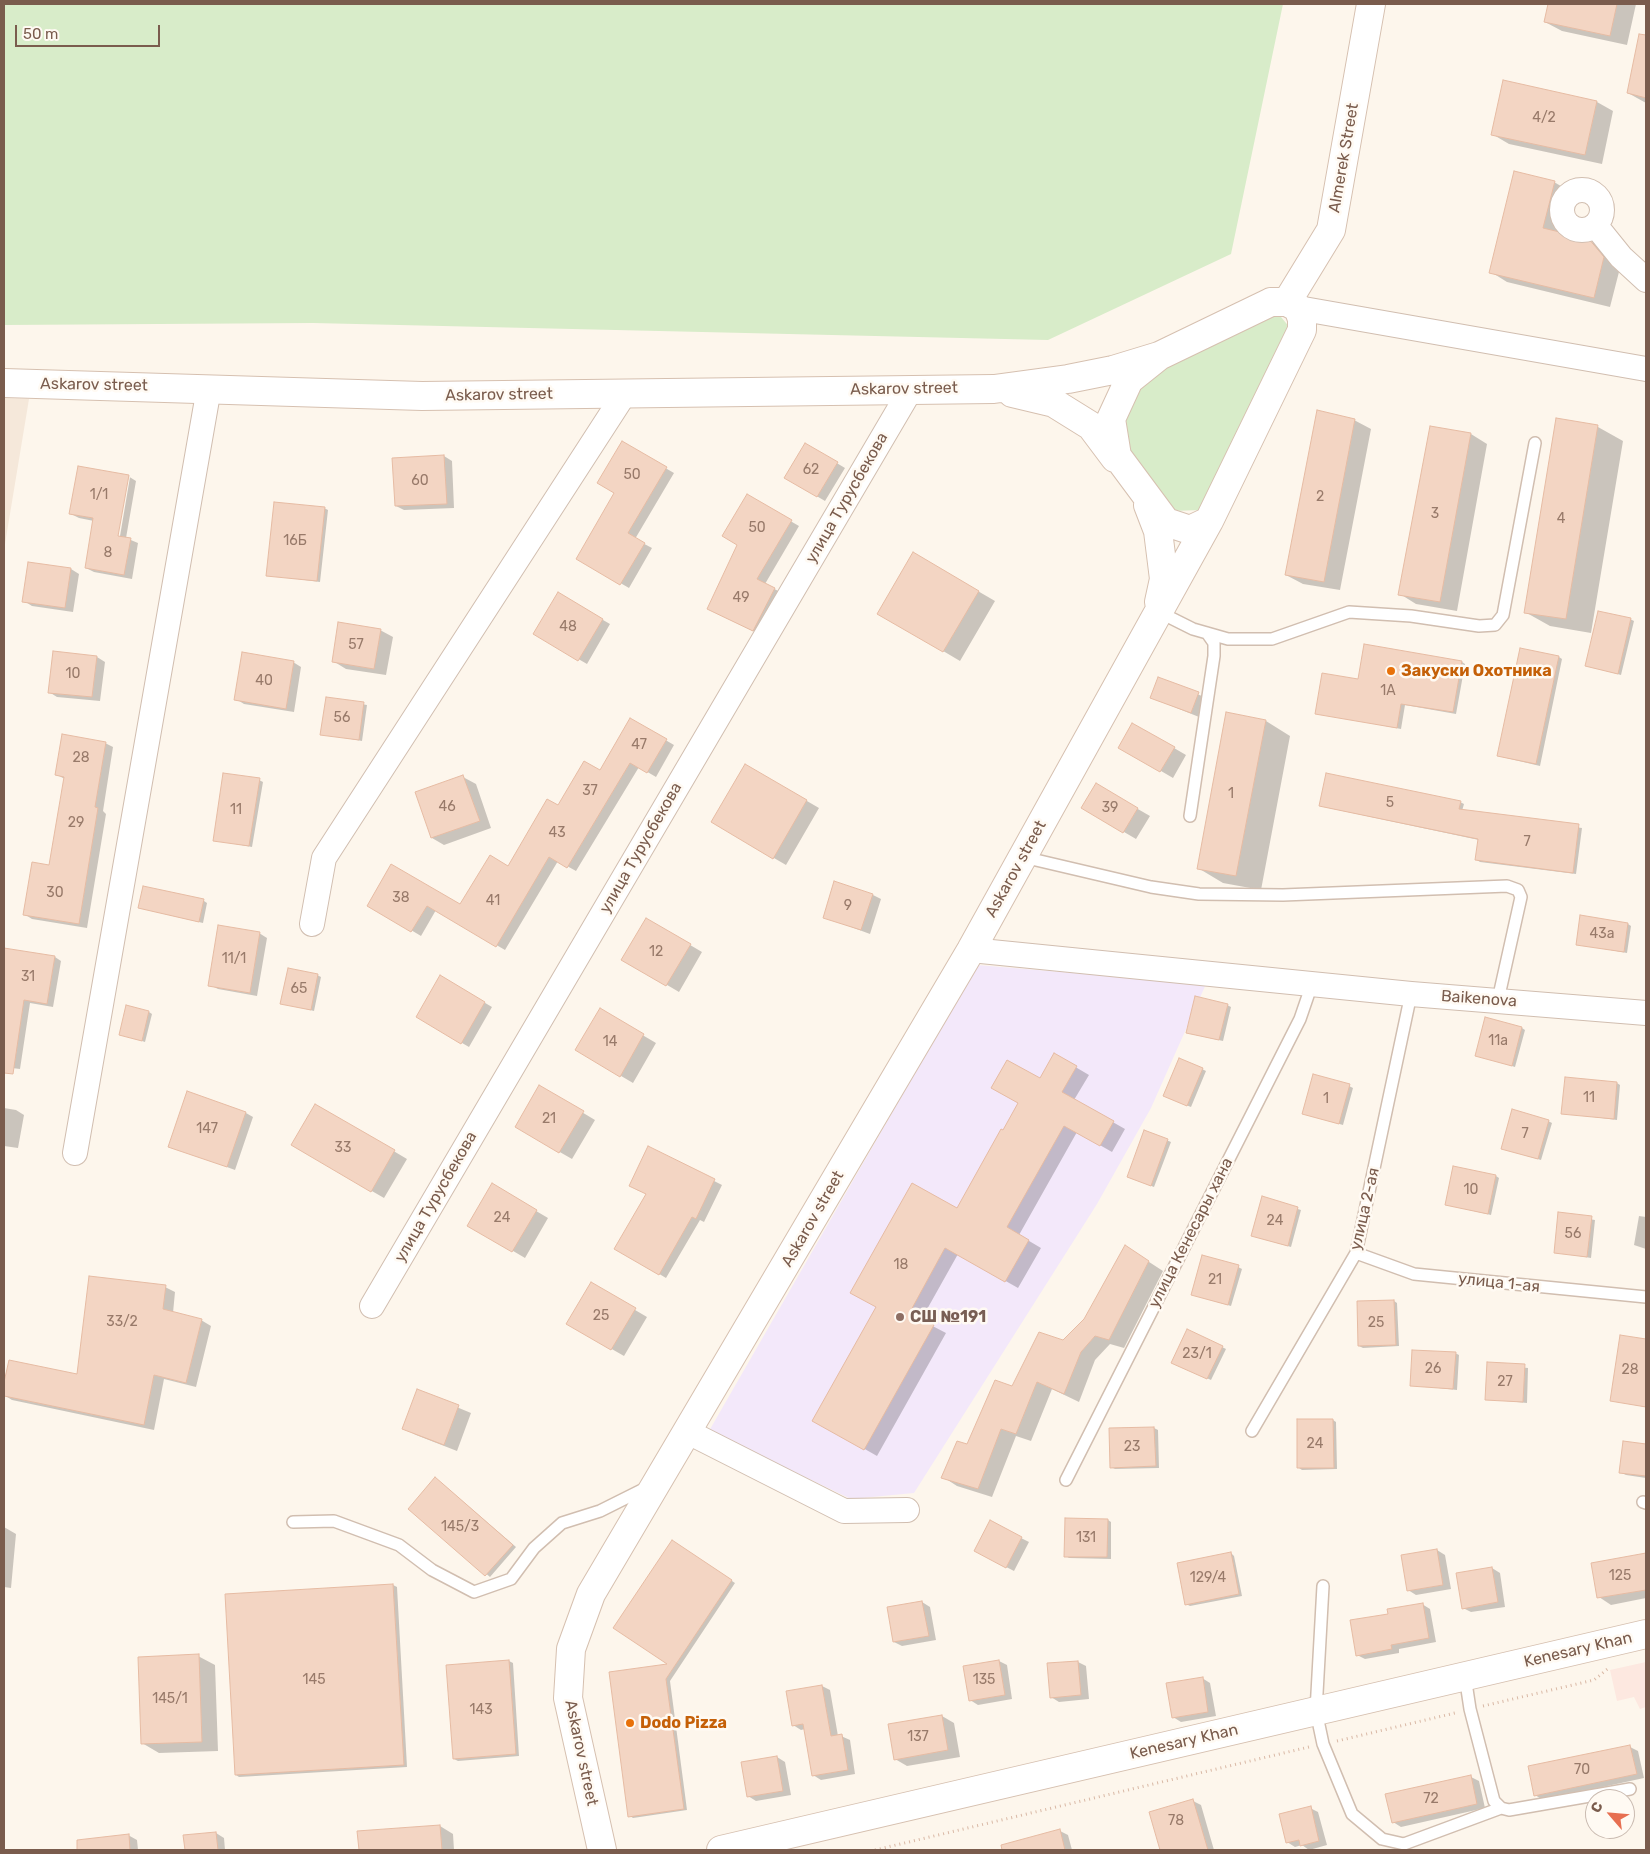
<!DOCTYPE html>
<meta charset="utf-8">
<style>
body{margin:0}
#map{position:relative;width:1650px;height:1854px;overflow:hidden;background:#fdf6ec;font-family:Rubik,sans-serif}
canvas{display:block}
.frame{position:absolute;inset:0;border:5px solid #7a5c4d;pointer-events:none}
.north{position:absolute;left:1585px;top:1789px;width:50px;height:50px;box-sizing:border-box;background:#fffaf3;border:1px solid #cabbb1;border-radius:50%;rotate:297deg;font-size:14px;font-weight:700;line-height:20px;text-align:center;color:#7a5c4d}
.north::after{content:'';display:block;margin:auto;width:18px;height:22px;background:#e76f51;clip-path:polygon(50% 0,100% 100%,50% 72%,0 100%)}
.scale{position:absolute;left:15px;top:25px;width:145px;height:22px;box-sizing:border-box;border:2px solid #7a5c4d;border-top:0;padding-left:6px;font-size:15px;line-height:18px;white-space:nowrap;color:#7a5c4d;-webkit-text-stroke:4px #fffaf3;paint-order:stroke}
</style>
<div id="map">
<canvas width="1650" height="1854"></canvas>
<div class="frame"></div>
<div class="north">С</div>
<div class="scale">50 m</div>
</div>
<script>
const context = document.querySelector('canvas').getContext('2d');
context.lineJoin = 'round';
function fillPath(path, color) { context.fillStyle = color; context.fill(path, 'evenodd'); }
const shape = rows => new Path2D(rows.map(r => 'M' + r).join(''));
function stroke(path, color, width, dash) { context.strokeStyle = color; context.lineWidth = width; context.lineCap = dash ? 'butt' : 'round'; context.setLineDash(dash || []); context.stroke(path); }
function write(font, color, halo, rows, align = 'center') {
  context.font = font + ' Rubik,sans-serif'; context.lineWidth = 5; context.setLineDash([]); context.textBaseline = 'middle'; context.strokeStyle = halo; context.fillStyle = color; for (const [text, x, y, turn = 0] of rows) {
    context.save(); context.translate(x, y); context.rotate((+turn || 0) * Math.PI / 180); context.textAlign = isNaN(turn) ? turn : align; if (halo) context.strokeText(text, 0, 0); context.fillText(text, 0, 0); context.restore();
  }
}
const residential = shape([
 [4,398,29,399,4,550]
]);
const commercial = shape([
 [1646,1662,1646,1707,1640,1709,1634,1697,1617,1701,1610,1670]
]);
const education = shape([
 [977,965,1206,984,1151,1108,1097,1204,914,1493,851,1499,709,1431]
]);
const green = shape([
 [4,4,1283,4,1231,254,1048,340,313,323,4,325],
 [1267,313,1281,317,1291,329,1202,510,1171,511,1127,452,1122,417,1136,386,1165,365]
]);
const shadow = shape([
 [1549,4,1636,4,1627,45,1562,31,1545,22],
 [1638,44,1646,46,1646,103,1628,93],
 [1597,102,1613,111,1602,164,1509,144,1492,134],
 [1554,182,1571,192,1561,233,1588,240,1606,250,1620,268,1610,307,1507,282,1491,272],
 [1354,420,1371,429,1340,590,1303,584,1286,575],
 [1557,420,1598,427,1623,441,1591,633,1550,626,1525,612],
 [1471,434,1487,444,1457,611,1416,604,1400,594],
 [622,443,674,473,635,539,652,548,629,588,577,558,616,492],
 [805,444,845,468,825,501,786,478],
 [444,456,452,461,454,508,404,510,396,506,394,459],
 [128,476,136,481,126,538,138,543,132,579,94,572,86,568,94,521,79,518,71,514],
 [127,477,130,477,119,542,116,542],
 [747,496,799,526,765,584,782,593,761,635,716,613,739,545],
 [324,508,328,510,320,582,267,575],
 [914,554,995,601,960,661,879,613],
 [30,563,71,569,79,574,73,612,32,606,24,601],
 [558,594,610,624,587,664,535,634],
 [1630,619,1634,621,1621,675,1587,666],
 [380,630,393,637,386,675,346,669,333,661],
 [97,657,105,662,100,701,57,697,49,692],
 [1559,657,1562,659,1540,766,1498,756],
 [293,662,301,667,294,712,244,704,236,699],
 [1462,662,1465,664,1456,714,1405,705,1401,729,1317,713,1359,681],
 [1159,679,1207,698,1199,717,1152,698],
 [327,698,367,705,362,741,322,734],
 [631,720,674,745,656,777,639,767,576,871,558,861,505,950,436,910,421,936,369,905,461,906,509,867,558,807,600,772],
 [1266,721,1290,736,1261,890,1223,883,1198,868],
 [1133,724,1186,755,1173,778,1120,747],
 [105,743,113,747,103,811,106,814,87,928,32,919,24,914,50,867,65,779,57,775],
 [745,765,819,808,786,865,712,822],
 [463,777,476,784,491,828,444,845,432,838],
 [259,780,263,782,252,847,214,840],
 [1096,785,1150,816,1136,839,1083,808],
 [1460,802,1464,804,1462,811,1582,828,1576,874,1480,862,1477,860,1479,840,1324,807],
 [873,895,881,899,870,934,824,917],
 [204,901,207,903,203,923,139,908],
 [646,919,702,952,679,992,623,959],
 [1628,924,1631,926,1627,953,1577,944],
 [259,933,267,938,257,996,218,989,210,985],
 [5,949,55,957,61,961,53,1007,30,1003,20,1069,4,1067],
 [317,975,321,977,314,1011,282,1003],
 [441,977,492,1007,469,1047,417,1017],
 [1227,1005,1231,1007,1223,1041,1191,1034],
 [600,1010,656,1043,633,1083,577,1050],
 [149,1012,152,1014,145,1042,120,1034],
 [1522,1028,1525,1030,1515,1067,1476,1055],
 [1055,1055,1089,1075,1074,1100,1125,1129,1112,1152,1077,1132,1019,1235,1041,1248,1018,1288,958,1254,921,1320,946,1333,877,1456,814,1420,957,1210,1003,1132,1041,1080],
 [1202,1069,1206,1071,1191,1107,1168,1098],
 [1617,1083,1620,1085,1617,1120,1562,1113],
 [1349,1086,1353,1088,1343,1125,1307,1115],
 [540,1087,595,1120,572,1159,516,1127],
 [316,1105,407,1159,384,1198,292,1145],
 [4,1108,16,1110,24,1115,18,1148,4,1146],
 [246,1113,253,1117,235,1170,170,1146],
 [1548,1121,1552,1123,1541,1160,1506,1150],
 [1145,1131,1171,1142,1154,1187,1128,1177],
 [649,1148,722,1185,704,1222,700,1220,666,1278,616,1248,647,1194,637,1190],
 [1496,1176,1499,1178,1491,1215,1447,1205],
 [492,1185,548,1218,525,1258,469,1225],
 [1262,1198,1301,1210,1291,1247,1256,1237],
 [1560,1214,1595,1220,1591,1258,1555,1252],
 [1639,1216,1646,1217,1646,1249,1634,1245],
 [1126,1247,1163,1271,1124,1348,1110,1344,1095,1360,1079,1402,1052,1389,1031,1441,1016,1436,992,1497,957,1486,943,1477,1012,1388,1085,1320],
 [1238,1267,1242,1269,1231,1306,1196,1296],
 [591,1284,647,1317,624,1356,568,1324],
 [165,1287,175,1292,173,1313,201,1320,211,1326,196,1387,164,1379,154,1430,12,1400,4,1395,10,1361,78,1375],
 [1394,1301,1397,1303,1399,1346,1363,1348,1359,1346],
 [1621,1337,1646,1340,1646,1407,1612,1401],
 [1222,1347,1226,1349,1211,1380,1176,1364],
 [1455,1353,1459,1355,1457,1390,1411,1385],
 [1488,1364,1528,1368,1527,1403,1486,1399],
 [418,1391,471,1413,457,1451,416,1435,403,1428],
 [1333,1420,1336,1422,1337,1469,1302,1470,1299,1468],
 [1154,1428,1158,1430,1159,1468,1115,1469,1111,1467,1110,1429],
 [1624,1443,1646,1445,1646,1478,1626,1475,1620,1472],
 [439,1481,516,1547,490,1577,410,1509],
 [1108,1520,1111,1522,1111,1559,1069,1558,1066,1556],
 [4,1527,16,1534,11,1588,4,1587],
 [1021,1538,1029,1542,1014,1571,983,1555],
 [673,1542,735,1583,670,1681,687,1810,633,1818,630,1816,610,1673,670,1665],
 [1437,1550,1445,1555,1451,1589,1416,1595,1408,1590],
 [1231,1553,1234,1556,1242,1596,1190,1606,1186,1604],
 [1646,1554,1646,1598,1611,1605,1599,1597,1593,1564],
 [1492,1568,1500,1573,1505,1607,1471,1612,1463,1608],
 [393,1585,397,1587,407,1767,239,1777,236,1775],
 [922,1602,930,1607,936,1640,902,1646,894,1642,888,1608],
 [1422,1604,1430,1609,1436,1642,1399,1649,1399,1653,1365,1659,1357,1655,1389,1615],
 [198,1656,215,1665,218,1751,159,1753,142,1743],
 [509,1661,513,1663,519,1756,458,1761,454,1759],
 [999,1661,1007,1665,1012,1699,978,1705,970,1700],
 [1078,1662,1086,1666,1089,1699,1059,1702,1051,1697],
 [1202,1678,1210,1683,1216,1716,1181,1722,1173,1717],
 [822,1686,830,1690,838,1736,841,1736,850,1740,855,1774,821,1780,813,1775,805,1729,801,1730,793,1725],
 [942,1716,954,1723,960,1757,907,1766,895,1759],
 [1630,1747,1638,1751,1644,1778,1543,1800,1535,1795],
 [777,1757,785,1762,791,1795,756,1801,748,1796],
 [1471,1777,1479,1781,1485,1808,1401,1827,1393,1822],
 [1193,1801,1201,1805,1214,1850,1173,1850,1171,1846],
 [1310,1808,1318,1812,1327,1845,1309,1850,1302,1845,1295,1847,1287,1842],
 [440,1826,453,1834,454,1850,360,1850,359,1832],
 [1060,1831,1068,1835,1072,1850,1026,1850,1024,1840],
 [216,1833,224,1838,225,1850,186,1850,184,1837],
 [128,1835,137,1840,138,1850,98,1850,97,1839]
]);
const building = shape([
 [1548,4,1617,4,1610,36,1544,22,1548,4],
 [1639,34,1646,35,1646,98,1627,93,1639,34],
 [1503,80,1597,101,1585,155,1491,135,1503,80],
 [1514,171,1555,181,1543,228,1589,239,1604,257,1594,298,1489,273,1514,171],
 [1317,410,1355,419,1324,582,1285,575,1317,410],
 [1556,418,1598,425,1566,619,1524,613,1556,418],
 [1430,426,1471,433,1440,602,1398,595,1430,426],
 [622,441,667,467,628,533,645,543,620,585,576,559,614,493,597,483,622,441],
 [805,443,838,462,817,497,784,478,805,443],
 [444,455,447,504,395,506,392,458,444,455],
 [78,466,129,475,118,536,131,538,124,575,85,568,93,518,69,514,78,466],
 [747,494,792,520,757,579,775,588,753,631,707,609,737,545,722,536,747,494],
 [274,502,325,507,317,581,266,576,274,502],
 [913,552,979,591,943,652,877,614,913,552],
 [28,562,71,568,65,608,22,602,28,562],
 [558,592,603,619,578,661,533,634,558,592],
 [1598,611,1631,618,1618,674,1585,666,1598,611],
 [338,622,381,629,374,669,332,662,338,622],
 [1364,644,1462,661,1453,712,1401,704,1397,728,1315,714,1322,673,1358,679,1364,644],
 [1520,648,1559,656,1536,764,1497,756,1520,648],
 [53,651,97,656,92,697,48,693,53,651],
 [242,652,294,661,286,709,234,700,242,652],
 [1158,677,1199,692,1191,713,1150,698,1158,677],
 [326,697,364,702,359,740,320,735,326,697],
 [1226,712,1266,720,1236,876,1197,869,1226,712],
 [630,718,667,739,647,773,630,763,567,868,549,857,496,947,427,906,411,932,367,906,391,864,460,904,490,855,508,866,547,799,558,805,584,761,600,770,630,718],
 [1132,723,1175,747,1160,772,1118,748,1132,723],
 [62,734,106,742,95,807,98,808,79,924,23,915,32,862,49,865,64,777,55,775,62,734],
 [745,764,807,800,773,859,711,822,745,764],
 [223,773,260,778,249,846,213,841,223,773],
 [1326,773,1461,801,1459,809,1579,824,1573,873,1475,860,1478,839,1319,806,1326,773],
 [463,775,480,821,431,838,415,792,463,775],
 [1096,783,1138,808,1123,833,1081,808,1096,783],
 [834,881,873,894,861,930,823,918,834,881],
 [143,886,204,899,199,922,138,908,143,886],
 [1580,915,1628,923,1624,952,1576,945,1580,915],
 [646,918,691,944,666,986,621,960,646,918],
 [218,925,260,932,250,993,208,986,218,925],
 [4,948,55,956,47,1004,24,1000,13,1074,4,1073,4,948],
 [288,968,318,974,311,1010,280,1004,288,968],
 [440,975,485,1002,461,1044,416,1017,440,975],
 [1195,996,1228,1004,1219,1040,1186,1033,1195,996],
 [126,1005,149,1011,142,1041,119,1035,126,1005],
 [600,1008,644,1034,620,1077,575,1050,600,1008],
 [1485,1017,1522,1027,1512,1066,1475,1056,1485,1017],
 [1054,1053,1077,1066,1062,1092,1114,1121,1100,1146,1064,1126,1007,1227,1029,1240,1005,1282,945,1248,910,1312,934,1325,864,1450,812,1421,876,1307,850,1293,912,1183,957,1208,1001,1129,1003,1130,1018,1103,991,1088,1007,1060,1040,1078,1054,1053],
 [1179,1058,1203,1068,1187,1106,1163,1096,1179,1058],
 [1313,1074,1350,1084,1339,1124,1302,1114,1313,1074],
 [1565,1077,1617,1082,1614,1119,1561,1114,1565,1077],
 [539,1085,584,1111,559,1153,515,1127,539,1085],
 [187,1091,246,1112,227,1167,168,1147,187,1091],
 [315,1104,395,1150,371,1192,291,1145,315,1104],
 [1512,1109,1549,1120,1538,1159,1501,1149,1512,1109],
 [1144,1130,1168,1139,1151,1186,1127,1177,1144,1130],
 [648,1146,715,1179,696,1219,692,1217,659,1275,614,1249,646,1194,629,1186,648,1146],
 [1453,1166,1496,1175,1488,1214,1445,1205,1453,1166],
 [492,1183,537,1210,512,1252,467,1226,492,1183],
 [1262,1196,1298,1207,1288,1246,1251,1236,1262,1196],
 [1558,1212,1592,1216,1587,1257,1554,1253,1558,1212],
 [1125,1245,1149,1261,1109,1340,1095,1336,1081,1352,1064,1394,1037,1382,1016,1434,1001,1429,978,1489,941,1478,957,1441,967,1444,995,1380,1012,1386,1039,1332,1063,1340,1084,1319,1125,1245],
 [1202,1255,1239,1265,1228,1305,1191,1295,1202,1255],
 [89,1276,166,1285,163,1309,202,1319,186,1383,154,1375,144,1425,4,1396,4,1382,9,1360,77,1374,89,1276],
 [591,1282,636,1308,611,1350,566,1324,591,1282],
 [1394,1300,1396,1345,1358,1346,1357,1301,1394,1300],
 [1187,1329,1223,1346,1207,1379,1171,1363,1187,1329],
 [1620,1335,1646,1339,1646,1407,1610,1401,1620,1335],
 [1412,1350,1456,1352,1453,1389,1410,1386,1412,1350],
 [1487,1362,1525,1364,1523,1402,1485,1400,1487,1362],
 [417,1389,459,1405,444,1445,402,1429,417,1389],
 [1297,1419,1333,1419,1334,1468,1297,1468,1297,1419],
 [1154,1427,1156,1466,1110,1468,1109,1428,1154,1427],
 [1623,1441,1646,1444,1646,1476,1619,1473,1623,1441],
 [435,1477,513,1545,485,1576,408,1509,435,1477],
 [1065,1518,1108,1519,1107,1557,1064,1557,1065,1518],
 [990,1520,1022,1537,1006,1568,974,1551,990,1520],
 [672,1540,732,1580,666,1679,684,1809,628,1817,609,1672,667,1664,613,1628,672,1540],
 [1437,1549,1443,1585,1407,1591,1401,1555,1437,1549],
 [1231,1552,1239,1594,1185,1605,1177,1563,1231,1552],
 [1646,1553,1646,1590,1597,1598,1591,1563,1646,1553],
 [1492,1567,1498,1602,1462,1609,1456,1573,1492,1567],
 [393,1584,404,1765,235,1775,225,1594,393,1584],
 [922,1601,929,1636,893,1642,887,1607,922,1601],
 [1423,1603,1429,1638,1391,1645,1392,1649,1356,1656,1350,1620,1388,1614,1387,1609,1423,1603],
 [199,1654,202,1742,141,1744,138,1657,199,1654],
 [509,1660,516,1754,453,1759,446,1665,509,1660],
 [999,1660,1005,1695,969,1701,963,1666,999,1660],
 [1078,1661,1081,1695,1050,1698,1047,1663,1078,1661],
 [1203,1677,1208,1712,1172,1718,1166,1683,1203,1677],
 [822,1685,831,1736,842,1734,848,1770,812,1776,803,1724,792,1726,786,1691,822,1685],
 [942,1715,948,1750,894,1760,888,1724,942,1715],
 [1630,1745,1637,1774,1534,1796,1528,1766,1630,1745],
 [777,1756,783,1791,747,1797,741,1762,777,1756],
 [1471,1775,1477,1804,1392,1823,1385,1794,1471,1775],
 [1193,1799,1208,1850,1160,1850,1149,1812,1193,1799],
 [1311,1806,1319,1841,1300,1846,1299,1840,1286,1843,1279,1814,1311,1806],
 [440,1825,442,1850,359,1850,357,1831,440,1825],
 [1060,1829,1065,1850,1002,1850,1001,1845,1060,1829],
 [216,1832,218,1850,185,1850,183,1835,216,1832],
 [129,1834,130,1850,77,1850,77,1840,129,1834]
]);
const path = shape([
 [1483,1706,1594,1680,1610,1667],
 [1337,1741,1455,1713],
 [875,1850,1309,1747]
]);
const lane = shape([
 [1159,612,1193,629,1228,639,1272,639,1349,612,1411,616,1479,626,1495,625,1503,615,1535,443],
 [1190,816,1214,656,1214,643,1207,633],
 [1023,857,1151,887,1199,894,1283,895,1507,886,1518,890,1521,897,1498,1000],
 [1356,1253,1414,1274,1646,1297],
 [1252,1431,1356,1253,1411,994],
 [1066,1480,1300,1019,1312,984],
 [1643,1502,1646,1503],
 [293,1522,334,1521,399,1545,432,1570,474,1592,511,1579,534,1548,562,1523,600,1511,648,1487],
 [1323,1586,1316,1711,1323,1744,1352,1814,1382,1839,1404,1844,1501,1808],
 [1465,1676,1470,1709,1494,1801,1501,1808,1509,1810,1630,1789]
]);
const street = shape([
 '1562 210a20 20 0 1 1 40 0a20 20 0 1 1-40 0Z',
 [1596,226,1621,257,1646,280],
 [1298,308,1646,369],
 [312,924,324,858,625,393],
 [971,950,1411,994,1646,1013],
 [75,1153,209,388],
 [372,1306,911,389],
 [688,1432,844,1511,907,1510]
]);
const secondary = shape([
 [1271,302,1287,302,1298,308,1302,319,1302,330,1209,521,1190,530,1166,522,1117,456,1111,419,1129,380,1159,356,1271,302],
 [1287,302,1331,230,1371,4],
 [4,383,422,396,994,389,1068,379,1113,370,1159,356],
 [1012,393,1054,403,1091,426,1115,458],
 [1148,505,1158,531,1164,579,1159,602],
 [602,1850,568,1698,571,1649,591,1594,971,950,1209,521],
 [721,1850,1646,1634]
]);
const markers = [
 [1391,671,5,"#e8710a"],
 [900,1317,5,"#8d6e63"],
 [630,1723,5,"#e8710a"]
];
const numberNames = [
 ["4/2",1544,118],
 ["62",811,470],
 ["50",632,475],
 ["60",420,481],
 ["1/1",99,495],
 ["2",1320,497],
 ["3",1435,514],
 ["4",1561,519],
 ["50",757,528],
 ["16Б",295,541],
 ["8",108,553],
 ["49",741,598],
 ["48",568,627],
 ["57",356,645],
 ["10",73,674],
 ["40",264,681],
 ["1А",1388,691],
 ["56",342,718],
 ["47",639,745],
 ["28",81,758],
 ["37",590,791],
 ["1",1231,794],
 ["5",1390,803],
 ["46",447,807],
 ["39",1110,808],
 ["11",236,810],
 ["29",76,823],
 ["43",557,833],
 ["7",1527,842],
 ["30",55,893],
 ["38",401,898],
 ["41",493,901],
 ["9",848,906],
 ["43а",1602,934],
 ["12",656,952],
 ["11/1",234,959],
 ["31",28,977],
 ["65",299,989],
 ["11а",1498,1041],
 ["14",610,1042],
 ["11",1589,1098],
 ["1",1326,1099],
 ["21",549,1119],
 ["147",207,1129],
 ["7",1525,1134],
 ["33",343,1148],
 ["10",1471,1190],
 ["24",502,1218],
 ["24",1275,1221],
 ["56",1573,1234],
 ["18",901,1265],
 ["21",1215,1280],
 ["25",601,1316],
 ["33/2",122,1322],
 ["25",1376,1323],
 ["23/1",1197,1354],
 ["26",1433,1369],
 ["28",1630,1370],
 ["27",1505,1382],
 ["24",1315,1444],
 ["23",1132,1447],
 ["145/3",460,1527],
 ["131",1086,1538],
 ["125",1620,1576],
 ["129/4",1208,1578],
 ["145",314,1680],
 ["135",984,1680],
 ["145/1",170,1699],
 ["143",481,1710],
 ["137",918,1737],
 ["70",1582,1770],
 ["72",1431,1799],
 ["78",1176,1821]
];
const streetNames = [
 ["Almerek Street",1344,158,-80],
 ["Askarov street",94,385,1],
 ["Askarov street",904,389,-1],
 ["Askarov street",499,395,-1],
 ["улица Турусбекова",847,498,-60],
 ["улица Турусбекова",641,848,-60],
 ["Askarov street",1016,869,-61],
 ["Baikenova",1479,999,4],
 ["улица Турусбекова",436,1197,-60],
 ["улица 2-ая",1365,1209,-77],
 ["Askarov street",813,1219,-60],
 ["улица Кенесары хана",1191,1233,-63],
 ["улица 1-ая",1499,1283,6],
 ["Kenesary Khan",1578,1650,-13],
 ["Kenesary Khan",1184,1742,-13],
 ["Askarov street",581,1753,78]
];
const foodNames = [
 ["Закуски Охотника",1401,671],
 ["Dodo Pizza",640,1723]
];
const educationNames = [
 ["СШ №191",910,1317]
];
fillPath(residential, '#f5e8da');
fillPath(commercial, '#fde8e0');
fillPath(education, '#f3e8fa');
fillPath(green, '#d8ecc9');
fillPath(shadow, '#0003');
fillPath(building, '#f3d5c3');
stroke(building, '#e6bba3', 1);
stroke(lane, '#d1beb0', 14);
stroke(street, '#d1beb0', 26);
stroke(secondary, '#d6c0b0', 30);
stroke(path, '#d9b8a5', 3, [1, 4]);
stroke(lane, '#fff', 11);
stroke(street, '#fff', 24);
stroke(secondary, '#fff', 28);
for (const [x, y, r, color] of markers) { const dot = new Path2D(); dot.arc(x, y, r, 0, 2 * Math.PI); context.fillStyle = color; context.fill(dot); stroke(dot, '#fffaf3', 2); }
write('14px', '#987a6a', null, numberNames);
write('16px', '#7a5c4d', '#fffaf3', streetNames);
write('bold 16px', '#c56008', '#fffaf3', foodNames, 'left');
write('bold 16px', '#785e54', '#fffaf3', educationNames, 'left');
</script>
